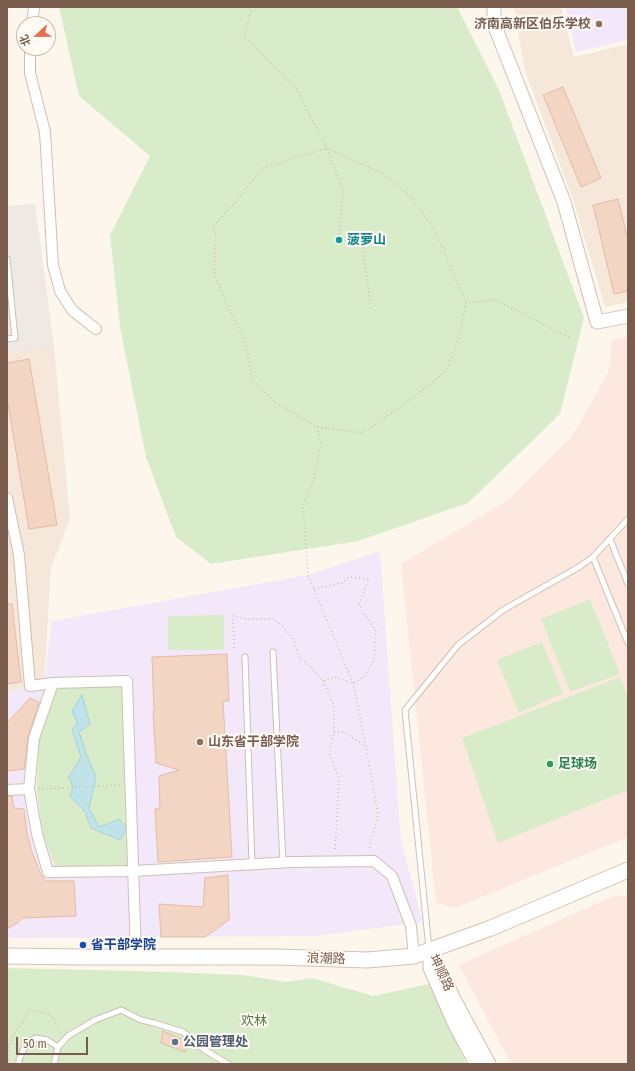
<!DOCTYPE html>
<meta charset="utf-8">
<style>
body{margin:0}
#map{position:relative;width:635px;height:1071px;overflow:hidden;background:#fdf6ec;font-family:"Fira Sans Condensed","Noto Sans SC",sans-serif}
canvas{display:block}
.frame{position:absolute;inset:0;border:8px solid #7a5c4d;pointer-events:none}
.north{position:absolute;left:16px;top:16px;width:40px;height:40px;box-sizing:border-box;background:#fffaf3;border:1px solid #cabbb1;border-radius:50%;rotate:248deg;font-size:11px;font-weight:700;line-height:16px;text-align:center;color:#7a5c4d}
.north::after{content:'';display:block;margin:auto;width:14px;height:18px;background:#e76f51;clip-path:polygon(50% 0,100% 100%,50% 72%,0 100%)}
.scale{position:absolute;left:16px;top:1037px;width:72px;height:18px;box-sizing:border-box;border:2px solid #7a5c4d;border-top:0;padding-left:5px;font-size:12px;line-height:14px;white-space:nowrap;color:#7a5c4d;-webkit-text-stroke:3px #fffaf3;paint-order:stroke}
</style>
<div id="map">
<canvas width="635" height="1071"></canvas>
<div class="frame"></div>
<div class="north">北</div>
<div class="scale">50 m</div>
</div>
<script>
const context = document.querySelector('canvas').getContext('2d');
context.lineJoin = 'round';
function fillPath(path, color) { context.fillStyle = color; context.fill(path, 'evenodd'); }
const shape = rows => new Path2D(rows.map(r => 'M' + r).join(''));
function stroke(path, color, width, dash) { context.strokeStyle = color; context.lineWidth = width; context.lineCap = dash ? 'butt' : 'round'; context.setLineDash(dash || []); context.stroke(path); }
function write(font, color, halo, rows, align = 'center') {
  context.font = font + ' "Fira Sans Condensed","Noto Sans SC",sans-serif'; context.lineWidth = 4; context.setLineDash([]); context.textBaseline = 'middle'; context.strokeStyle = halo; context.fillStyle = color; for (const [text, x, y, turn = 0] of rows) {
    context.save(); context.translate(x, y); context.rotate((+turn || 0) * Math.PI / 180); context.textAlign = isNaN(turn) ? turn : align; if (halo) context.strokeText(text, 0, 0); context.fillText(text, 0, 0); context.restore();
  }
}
const residential = shape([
 [514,7,561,7,574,57,628,44,628,302,605,307,573,199,525,71],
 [54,346,70,519,51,568,44,683,7,692,7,354]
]);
const commercial = shape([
 [628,337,628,837,455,908,436,903,401,564,509,499,571,437,596,395,609,370,612,340],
 [616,895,628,897,628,1064,511,1064,459,965]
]);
const industrial = shape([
 [35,204,54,346,7,354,7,206]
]);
const education = shape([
 [566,7,628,7,628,40,576,52],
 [380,551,401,841,423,922,315,936,7,938,7,692,44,683,52,621,308,575]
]);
const green = shape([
 [59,7,457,7,499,90,584,318,560,414,468,503,358,541,211,564,176,537,146,457,120,327,110,235,150,156,79,96],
 [590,599,620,674,570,692,541,619],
 [224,615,224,650,168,650,168,616],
 [542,642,563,693,519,713,497,660],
 [620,677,628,696,628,790,498,843,462,738],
 [122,686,128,867,55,866,43,834,37,790,39,739,56,688],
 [7,968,169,972,243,975,286,982,312,978,373,996,429,984,466,1064,7,1064]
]);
const water = shape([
 [82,695,90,724,79,732,87,756,96,777,89,808,99,827,119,819,127,828,120,840,91,828,85,812,70,796,73,787,69,777,81,757,72,729,78,724,72,711,82,695]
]);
const building = shape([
 [563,87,601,178,581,187,543,95,563,87],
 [618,199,628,240,628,291,614,294,593,205,618,199],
 [29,359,57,525,29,529,7,398,7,363,29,359],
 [7,604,12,604,21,682,7,684,7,604],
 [227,654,229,701,223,701,232,857,158,862,155,809,160,809,159,776,179,770,156,763,153,711,154,711,152,657,227,654],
 [30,698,39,702,28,737,24,769,7,771,7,723,30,698],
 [7,796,12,796,14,808,24,809,27,833,31,849,41,875,46,881,74,881,76,916,22,918,19,922,7,929,7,796],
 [228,875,229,920,205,937,161,937,159,904,203,907,205,878,228,875],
 [163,1031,188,1042,185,1052,161,1043,163,1031]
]);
const path = shape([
 [252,7,244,36,296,88,327,148,343,191,339,240,362,241,371,309],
 [466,303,434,229,412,198,382,173,327,148,264,168,213,227,216,236,214,272,226,302,245,341,253,381,277,404,317,427,362,433,404,405,446,371,459,338,466,303,495,300,570,338],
 [317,427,321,443,314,479,303,506,308,575,353,683,366,746,378,815,369,850],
 [234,648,233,616,246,619,274,619,282,625,294,640,300,660,307,663,323,681,335,677,353,683,364,677,374,660,376,631,363,612,359,604,369,579,349,577,342,583,314,589],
 [323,681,334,706,334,732,329,753,339,778,335,852],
 [334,732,343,732,366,746],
 [39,789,121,785],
 [9,1064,8,1049,14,1034,22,1024,28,1010,40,1012,54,1017,56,1028,61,1034]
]);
const service = shape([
 [7,259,15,338,7,339],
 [610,539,628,584],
 [593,557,628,643],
 [273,652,283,863],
 [245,657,252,864],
 [429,949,405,710,458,645,503,610,579,567,593,557,628,519],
 [19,1064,19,1060,26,1044,35,1038,47,1040,58,1047],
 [54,1064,58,1047,68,1036,95,1020,121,1010,141,1020,154,1023,183,1032,203,1049,228,1064]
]);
const minor = shape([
 [32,24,34,7],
 [30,48,30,73,45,132,53,265,60,291,72,310,96,329],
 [7,498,19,555,30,686,53,683],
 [29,789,37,834,48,872,133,871,292,862,374,861,392,876,411,926,414,956],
 [7,790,29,789,34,738,53,683,127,681,136,957]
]);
const tertiary = shape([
 [494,7,494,24,564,202,597,322,628,316],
 [476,1064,455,1025,430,968,430,950,455,1001,489,1064]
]);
const secondary = shape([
 [7,956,83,957,277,957,367,960,414,956,491,928,628,870]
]);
const markers = [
 [599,24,4,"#8d6e63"],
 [339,240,4,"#0f9aa8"],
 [200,742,4,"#8d6e63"],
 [550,764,4,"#2e9e5b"],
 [83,945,4,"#1a4fb4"],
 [175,1042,4,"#5c6f8a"]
];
const educationNames = [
 ["济南高新区伯乐学校",591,24],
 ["山东省干部学院",208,742,"left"]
];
const cultureNames = [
 ["菠萝山",347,240]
];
const leisureNames = [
 ["足球场",558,764]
];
const transitNames = [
 ["省干部学院",91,945]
];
const streetNames = [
 ["浪潮路",326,959,2],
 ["坤顺路",441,973,64]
];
const parkNames = [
 ["欢林",254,1021]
];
const serviceNames = [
 ["公园管理处",183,1042]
];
fillPath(residential, '#f5e8da');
fillPath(commercial, '#fde8e0');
fillPath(industrial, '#efe9e4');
fillPath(education, '#f3e8fa');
fillPath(green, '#d8ecc9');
fillPath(water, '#bfe3e8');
stroke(water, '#a5d3da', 1);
fillPath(building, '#f3d5c3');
stroke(building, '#e6bba3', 1);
stroke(service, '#d1beb0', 7);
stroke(minor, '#d1beb0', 12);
stroke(tertiary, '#d1beb0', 15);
stroke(secondary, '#d6c0b0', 17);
stroke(path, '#d9b8a5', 1.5, [1, 3]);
stroke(service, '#fff', 5);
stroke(minor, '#fff', 10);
stroke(tertiary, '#fff', 13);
stroke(secondary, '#fff', 15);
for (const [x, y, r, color] of markers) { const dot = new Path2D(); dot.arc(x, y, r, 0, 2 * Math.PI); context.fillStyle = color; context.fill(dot); stroke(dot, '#fffaf3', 1.5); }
write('bold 13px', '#785e54', '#fffaf3', educationNames, 'right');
write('bold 13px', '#0d838f', '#fffaf3', cultureNames, 'left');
write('bold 13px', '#27864d', '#fffaf3', leisureNames, 'left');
write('bold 13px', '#164399', '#fffaf3', transitNames, 'left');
write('13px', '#7a5c4d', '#fffaf3', streetNames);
write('13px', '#537a41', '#fffaf3', parkNames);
write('bold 13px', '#4e5e75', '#fffaf3', serviceNames, 'left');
</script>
